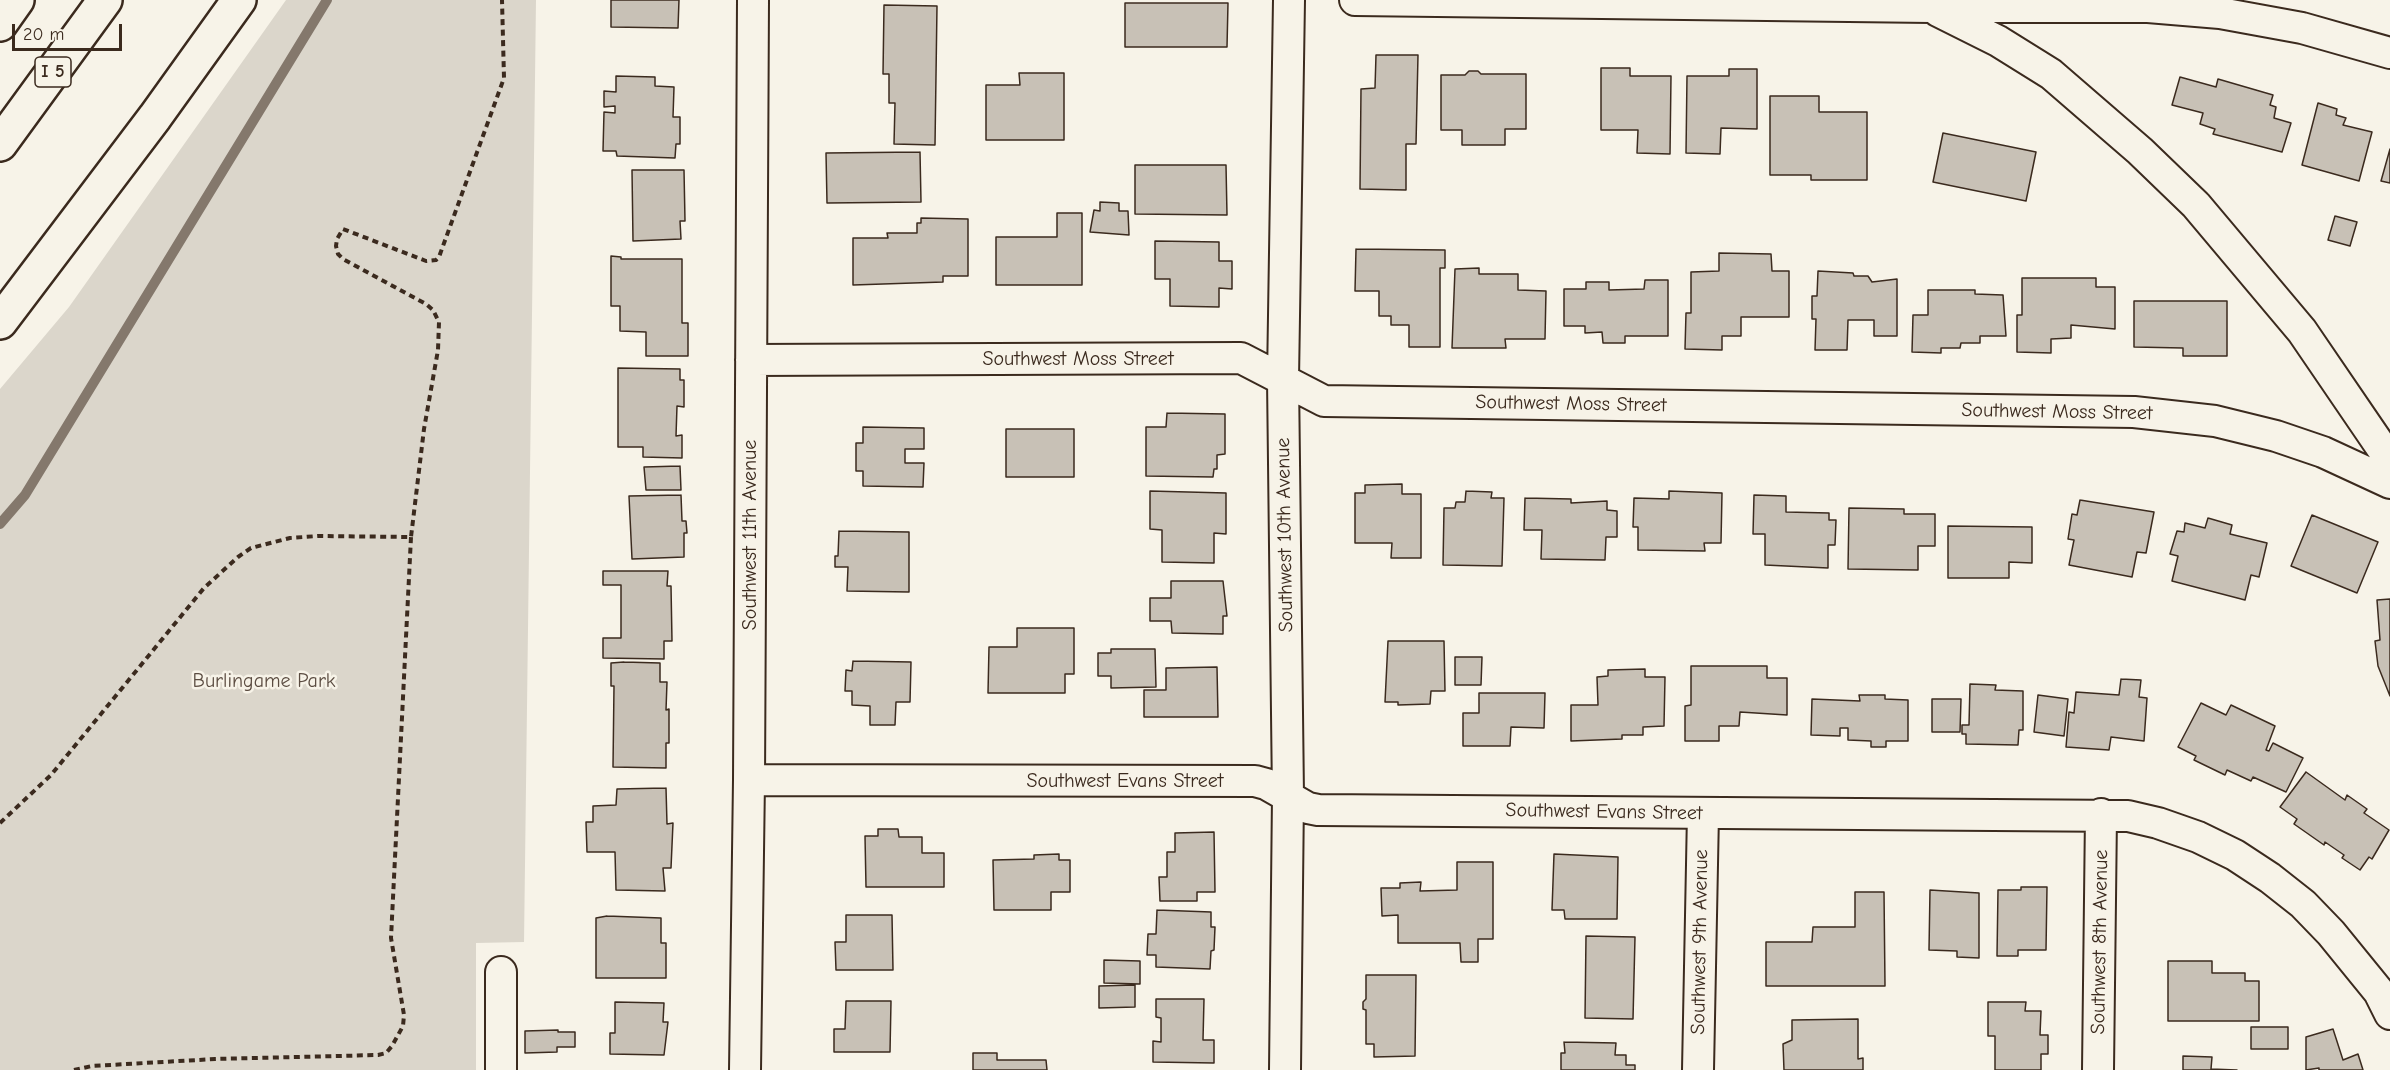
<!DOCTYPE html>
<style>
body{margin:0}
#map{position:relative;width:2390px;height:1070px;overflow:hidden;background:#f7f3e8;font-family:"Comic Neue",sans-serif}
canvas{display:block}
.scale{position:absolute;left:12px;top:24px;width:110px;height:27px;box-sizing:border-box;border:3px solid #3b2a1e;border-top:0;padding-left:8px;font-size:18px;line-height:21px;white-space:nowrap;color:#3b2a1e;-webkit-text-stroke:4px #f7f3e8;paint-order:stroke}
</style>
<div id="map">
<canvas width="2390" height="1070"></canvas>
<div class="scale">20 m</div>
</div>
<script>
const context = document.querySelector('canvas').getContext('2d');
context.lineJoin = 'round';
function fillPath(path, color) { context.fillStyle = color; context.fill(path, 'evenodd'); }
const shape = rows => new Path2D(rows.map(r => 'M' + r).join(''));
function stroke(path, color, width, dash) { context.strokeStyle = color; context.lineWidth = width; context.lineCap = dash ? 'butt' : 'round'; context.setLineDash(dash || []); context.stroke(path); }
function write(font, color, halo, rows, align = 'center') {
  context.font = font + ' "Comic Neue",sans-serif'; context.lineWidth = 5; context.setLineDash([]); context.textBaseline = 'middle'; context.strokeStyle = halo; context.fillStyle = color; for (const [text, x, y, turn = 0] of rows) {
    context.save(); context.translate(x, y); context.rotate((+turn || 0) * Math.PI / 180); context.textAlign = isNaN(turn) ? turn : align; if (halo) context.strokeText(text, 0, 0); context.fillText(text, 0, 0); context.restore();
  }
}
const green = shape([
 [286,0,536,0,524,942,476,943,476,1070,0,1070,0,389,69,307]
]);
const stream = shape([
 [0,524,25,495,327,0]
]);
const building = shape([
 [611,0,679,0,678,28,611,27,611,0],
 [1125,3,1228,3,1227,47,1125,47,1125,3],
 [884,5,937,6,935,145,894,144,895,103,889,103,889,74,883,74,884,5],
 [1376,55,1418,55,1416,144,1406,144,1406,190,1360,189,1361,89,1375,88,1376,55],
 [1601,68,1630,68,1630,76,1671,76,1670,154,1637,153,1638,130,1601,130,1601,68],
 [1729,69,1757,69,1757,129,1721,128,1720,154,1686,153,1687,76,1729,76,1729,69],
 [1469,71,1478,71,1481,74,1526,74,1526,129,1505,129,1505,145,1462,145,1462,130,1441,130,1441,75,1465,75,1469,71],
 [1019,73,1064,73,1064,140,986,140,986,85,1020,85,1019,73],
 [616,76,655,77,655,86,674,87,673,117,680,117,680,144,676,144,675,158,617,156,616,151,603,151,604,112,615,113,615,106,604,107,604,91,616,92,616,76],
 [2180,77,2216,87,2218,79,2273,95,2270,105,2276,107,2274,118,2291,123,2282,152,2213,134,2215,129,2200,124,2203,113,2172,105,2180,77],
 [1770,96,1819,96,1819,112,1867,112,1867,180,1811,180,1811,175,1770,175,1770,96],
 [2318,103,2337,109,2336,115,2346,118,2343,125,2372,132,2359,181,2302,165,2318,103],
 [1943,133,2036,152,2026,201,1933,182,1943,133],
 [2390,149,2390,183,2381,181,2390,149],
 [920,152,921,202,827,203,826,153,920,152],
 [1135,165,1226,165,1227,215,1135,214,1135,165],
 [632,170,684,170,685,221,680,221,681,239,633,241,632,170],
 [1100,202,1119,203,1119,211,1128,211,1129,235,1090,232,1094,210,1100,211,1100,202],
 [1057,213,1082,213,1082,285,996,285,996,237,1057,237,1057,213],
 [2335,216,2357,222,2350,246,2328,240,2335,216],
 [921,218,968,219,968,276,943,276,943,282,853,285,853,238,888,238,887,233,917,233,917,223,921,223,921,218],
 [1155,241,1219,242,1219,261,1232,261,1232,289,1219,288,1219,307,1170,306,1170,279,1155,279,1155,241],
 [1356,249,1445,250,1445,268,1440,268,1440,347,1409,347,1409,325,1391,325,1391,316,1379,316,1379,291,1355,291,1356,249],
 [1719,253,1771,254,1772,271,1789,271,1789,317,1741,317,1741,336,1722,336,1722,350,1685,349,1686,313,1691,313,1691,272,1719,271,1719,253],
 [611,256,621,257,621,259,682,259,682,323,688,323,688,356,646,356,646,332,620,331,620,306,611,306,611,256],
 [1479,268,1479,274,1518,274,1518,290,1546,291,1545,339,1505,339,1506,348,1452,348,1455,269,1479,268],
 [1818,271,1853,273,1854,276,1868,276,1872,282,1897,279,1897,336,1874,336,1874,320,1848,320,1847,350,1815,350,1816,319,1812,319,1812,296,1817,296,1818,271],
 [2022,278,2096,278,2096,287,2115,287,2115,329,2071,325,2071,338,2051,339,2051,353,2017,352,2017,315,2022,315,2022,278],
 [1645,280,1668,280,1668,336,1625,336,1625,343,1603,343,1602,332,1585,333,1585,326,1564,326,1564,289,1586,289,1586,282,1609,282,1609,290,1644,289,1645,280],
 [1928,290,1975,290,1975,294,2003,295,2006,336,1980,336,1980,343,1961,343,1960,348,1941,348,1941,353,1912,352,1913,315,1928,315,1928,290],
 [2134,301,2227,301,2227,356,2183,356,2183,348,2134,347,2134,301],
 [618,368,680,369,680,380,684,380,684,407,677,406,676,436,682,435,682,458,643,457,643,447,618,447,618,368],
 [1167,413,1225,414,1225,454,1217,455,1217,469,1214,469,1213,477,1146,476,1146,427,1166,427,1167,413],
 [863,427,924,428,924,449,905,449,905,463,924,463,923,487,863,486,863,471,856,471,856,443,863,443,863,427],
 [1006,429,1074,429,1074,477,1006,477,1006,429],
 [680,466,681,490,646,490,644,467,680,466],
 [1402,484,1402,494,1421,494,1421,558,1391,558,1392,543,1355,543,1355,493,1365,493,1365,485,1402,484],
 [1150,491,1226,493,1226,534,1214,533,1214,563,1162,562,1162,530,1150,529,1150,491],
 [1466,491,1492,492,1491,498,1504,498,1502,566,1443,565,1444,508,1455,508,1456,502,1465,502,1466,491],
 [1669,491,1722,493,1721,543,1704,543,1705,551,1638,550,1638,527,1633,527,1634,498,1669,499,1669,491],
 [681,495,682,521,686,521,687,533,684,533,684,557,632,559,629,496,681,495],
 [1754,495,1786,496,1786,512,1829,513,1829,520,1836,520,1835,545,1828,545,1828,568,1765,565,1765,534,1753,534,1754,495],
 [1525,498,1571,499,1571,503,1607,501,1607,510,1617,511,1617,537,1606,537,1605,560,1541,559,1542,530,1524,530,1525,498],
 [2080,500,2154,512,2146,553,2137,552,2132,577,2069,565,2074,540,2068,539,2072,514,2077,515,2080,500],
 [1849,508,1904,509,1904,514,1935,514,1935,546,1918,546,1918,570,1848,569,1849,508],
 [2312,515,2378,542,2357,593,2291,566,2312,515],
 [2208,518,2232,525,2230,534,2267,543,2259,577,2251,575,2245,600,2172,581,2178,556,2170,554,2177,531,2184,532,2185,523,2205,528,2208,518],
 [1948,526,2032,527,2032,563,2009,562,2009,578,1948,578,1948,526],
 [839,531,909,532,909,592,847,591,848,567,835,567,835,556,838,556,839,531],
 [603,571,668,571,667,586,671,586,672,641,664,641,664,659,603,658,603,638,621,638,621,585,603,585,603,571],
 [1171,581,1223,581,1227,616,1223,616,1223,634,1172,633,1171,621,1150,621,1150,598,1171,598,1171,581],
 [2390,599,2390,696,2378,666,2375,641,2380,640,2377,600,2390,599],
 [1017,628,1074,628,1074,674,1065,674,1065,693,988,693,989,647,1017,647,1017,628],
 [1388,641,1444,641,1445,691,1431,691,1430,704,1398,705,1398,702,1385,702,1388,641],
 [1111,649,1155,649,1156,687,1111,688,1111,676,1098,676,1098,653,1111,653,1111,649],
 [1455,657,1482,657,1481,685,1455,685,1455,657],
 [853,661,911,662,910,702,896,702,895,725,870,725,870,706,852,705,852,691,845,691,846,670,852,671,853,661],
 [624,662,660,663,660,682,667,682,666,710,669,709,669,743,666,743,666,768,613,767,614,686,611,686,611,663,624,662],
 [1691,666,1767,666,1767,678,1787,678,1787,715,1740,712,1739,726,1719,726,1719,741,1685,741,1685,706,1691,705,1691,666],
 [1217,667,1218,717,1144,717,1144,690,1166,690,1166,668,1217,667],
 [1645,669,1645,677,1665,677,1664,726,1643,727,1643,735,1622,735,1622,739,1571,741,1571,705,1598,705,1597,677,1608,676,1608,670,1645,669],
 [2121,679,2141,680,2139,697,2147,698,2144,741,2111,737,2109,750,2066,747,2069,712,2074,713,2076,692,2119,695,2121,679],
 [1970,684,1996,685,1995,690,2023,691,2023,730,2019,730,2018,745,1966,744,1966,734,1962,734,1962,725,1969,725,1970,684],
 [1479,693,1545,693,1544,728,1511,727,1510,746,1463,746,1463,713,1479,713,1479,693],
 [1859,695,1885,695,1885,699,1908,700,1908,741,1886,741,1886,747,1871,747,1871,741,1848,740,1848,728,1840,728,1840,736,1811,735,1812,699,1860,701,1859,695],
 [2038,695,2068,699,2064,736,2034,732,2038,695],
 [1932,699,1961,699,1960,732,1932,732,1932,699],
 [2201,703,2226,715,2231,705,2275,726,2266,750,2269,751,2273,743,2303,758,2286,792,2253,777,2251,781,2227,770,2225,775,2194,760,2196,756,2178,747,2201,703],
 [2306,772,2345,800,2347,795,2367,809,2364,813,2389,830,2372,859,2369,857,2360,870,2342,858,2344,855,2325,842,2324,845,2294,824,2297,819,2280,807,2306,772],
 [666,788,667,824,673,823,671,868,663,868,665,891,616,890,615,852,587,852,586,822,593,822,593,806,616,805,617,789,666,788],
 [878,829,898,829,899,837,922,837,922,853,944,853,944,887,866,887,865,836,878,836,878,829],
 [1214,832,1215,892,1197,892,1197,901,1160,901,1159,877,1167,877,1167,852,1175,852,1175,833,1214,832],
 [1059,854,1059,860,1070,860,1070,892,1051,892,1051,910,994,910,993,860,1034,859,1034,855,1059,854],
 [1554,854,1618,857,1617,919,1565,919,1564,910,1552,910,1554,854],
 [1457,862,1493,862,1493,939,1478,939,1478,962,1461,962,1460,943,1398,943,1398,915,1382,916,1381,888,1400,888,1400,883,1421,882,1420,891,1457,890,1457,862],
 [2021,887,2047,887,2046,950,2018,950,2018,956,1997,956,1998,890,2021,890,2021,887],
 [1930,890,1979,893,1979,958,1957,957,1957,951,1929,950,1930,890],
 [1855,892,1884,892,1885,986,1766,986,1766,942,1812,942,1813,927,1855,927,1855,892],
 [1157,910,1211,912,1211,927,1215,927,1214,950,1211,951,1210,969,1156,967,1156,955,1147,955,1148,934,1156,934,1157,910],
 [846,915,892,915,893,970,836,970,835,942,846,942,846,915],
 [607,916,661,918,661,943,666,943,666,978,596,978,596,918,607,916],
 [1586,936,1635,937,1633,1019,1585,1018,1586,936],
 [1104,960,1140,961,1140,984,1104,983,1104,960],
 [2168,961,2212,961,2212,973,2245,973,2245,981,2259,981,2259,1021,2168,1021,2168,961],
 [1366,975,1416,975,1415,1056,1374,1057,1374,1044,1366,1044,1366,1010,1363,1009,1363,1002,1366,999,1366,975],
 [1135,985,1135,1007,1099,1008,1099,986,1135,985],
 [1156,999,1204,999,1203,1040,1214,1040,1214,1063,1153,1062,1153,1041,1161,1042,1161,1018,1156,1017,1156,999],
 [846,1001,891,1001,890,1052,834,1052,834,1029,845,1029,846,1001],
 [615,1002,664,1003,663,1022,668,1022,664,1055,610,1054,610,1033,615,1033,615,1002],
 [1988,1002,2026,1002,2025,1011,2041,1011,2040,1035,2048,1035,2048,1054,2041,1054,2041,1070,1995,1070,1995,1036,1988,1036,1988,1002],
 [1858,1019,1858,1059,1863,1058,1863,1070,1784,1070,1783,1044,1792,1040,1792,1020,1858,1019],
 [2251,1027,2288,1027,2288,1049,2251,1049,2251,1027],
 [2333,1029,2343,1060,2358,1054,2363,1070,2319,1070,2319,1068,2306,1070,2306,1037,2333,1029],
 [558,1030,558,1032,575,1032,575,1047,557,1047,557,1052,525,1053,525,1031,558,1030],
 [1564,1042,1616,1043,1615,1055,1626,1055,1626,1065,1635,1065,1635,1070,1561,1070,1561,1053,1565,1053,1564,1042],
 [973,1053,997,1053,997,1060,1046,1060,1047,1070,973,1070,973,1053],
 [2183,1056,2212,1057,2211,1069,2237,1070,2183,1070,2183,1056]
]);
const path = shape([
 [0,823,51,775,204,588,238,557,251,548,290,538,318,536,411,537,424,429,438,350,439,322,433,310,426,304,343,259,338,254,336,246,337,239,343,229,426,261,436,260,439,257,504,78,502,0],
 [74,1070,92,1066,215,1059,378,1055,386,1053,392,1046,403,1026,404,1015,391,938,411,537]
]);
const street = shape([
 [1355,0,1931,7,2148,7,2220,13,2302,28,2390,53],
 [1938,11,1998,41,2051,74,2140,151,2196,205,2302,331,2390,460],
 [751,360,1241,358,1324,401,2134,412,2215,421,2276,436,2323,452,2390,483],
 [749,780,1255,781,1266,784,1308,808,1318,810,2128,816,2158,823,2198,837,2235,855,2270,878,2303,904,2331,933,2379,992,2390,1014],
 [501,1070,501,972],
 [745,1070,749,780,753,0],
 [1285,1070,1288,796,1283,379,1289,0],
 [1698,1070,1703,813],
 [2098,1070,2101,814]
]);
const highway = shape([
 [0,24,17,0],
 [0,144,105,0],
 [0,322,155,117,239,0]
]);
const shields = [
 [53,72,36]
];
const shieldNames = [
 ["I 5",53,72]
];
const streetNames = [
 ["Southwest Moss Street",1078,359],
 ["Southwest Moss Street",1571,404,1],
 ["Southwest Moss Street",2057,412,1],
 ["Southwest 11th Avenue",750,535,-90],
 ["Southwest 10th Avenue",1285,535,-91],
 ["Southwest Evans Street",1125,781],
 ["Southwest Evans Street",1604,812,1],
 ["Southwest 9th Avenue",1700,942,-89],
 ["Southwest 8th Avenue",2100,942,-89]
];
const parkNames = [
 ["Burlingame Park",264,681]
];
fillPath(green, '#dbd6cb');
stroke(stream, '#84786c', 10);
fillPath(building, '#c8c1b6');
stroke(building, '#3b2a1e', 1.5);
stroke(street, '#3b2a1e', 34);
stroke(highway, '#3b2a1e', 38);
stroke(path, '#3b2a1e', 4, [6, 4.5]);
stroke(street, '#f7f3e8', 30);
stroke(highway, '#f7f3e8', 33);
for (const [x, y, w] of shields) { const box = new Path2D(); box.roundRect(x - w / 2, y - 15, w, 30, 4.5); context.fillStyle = '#f7f3e8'; context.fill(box); stroke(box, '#3b2a1e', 1.5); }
write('bold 18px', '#3b2a1e', null, shieldNames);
write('20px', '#3b2a1e', '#f7f3e8', streetNames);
write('20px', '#5b4c41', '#f7f3e8', parkNames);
</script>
